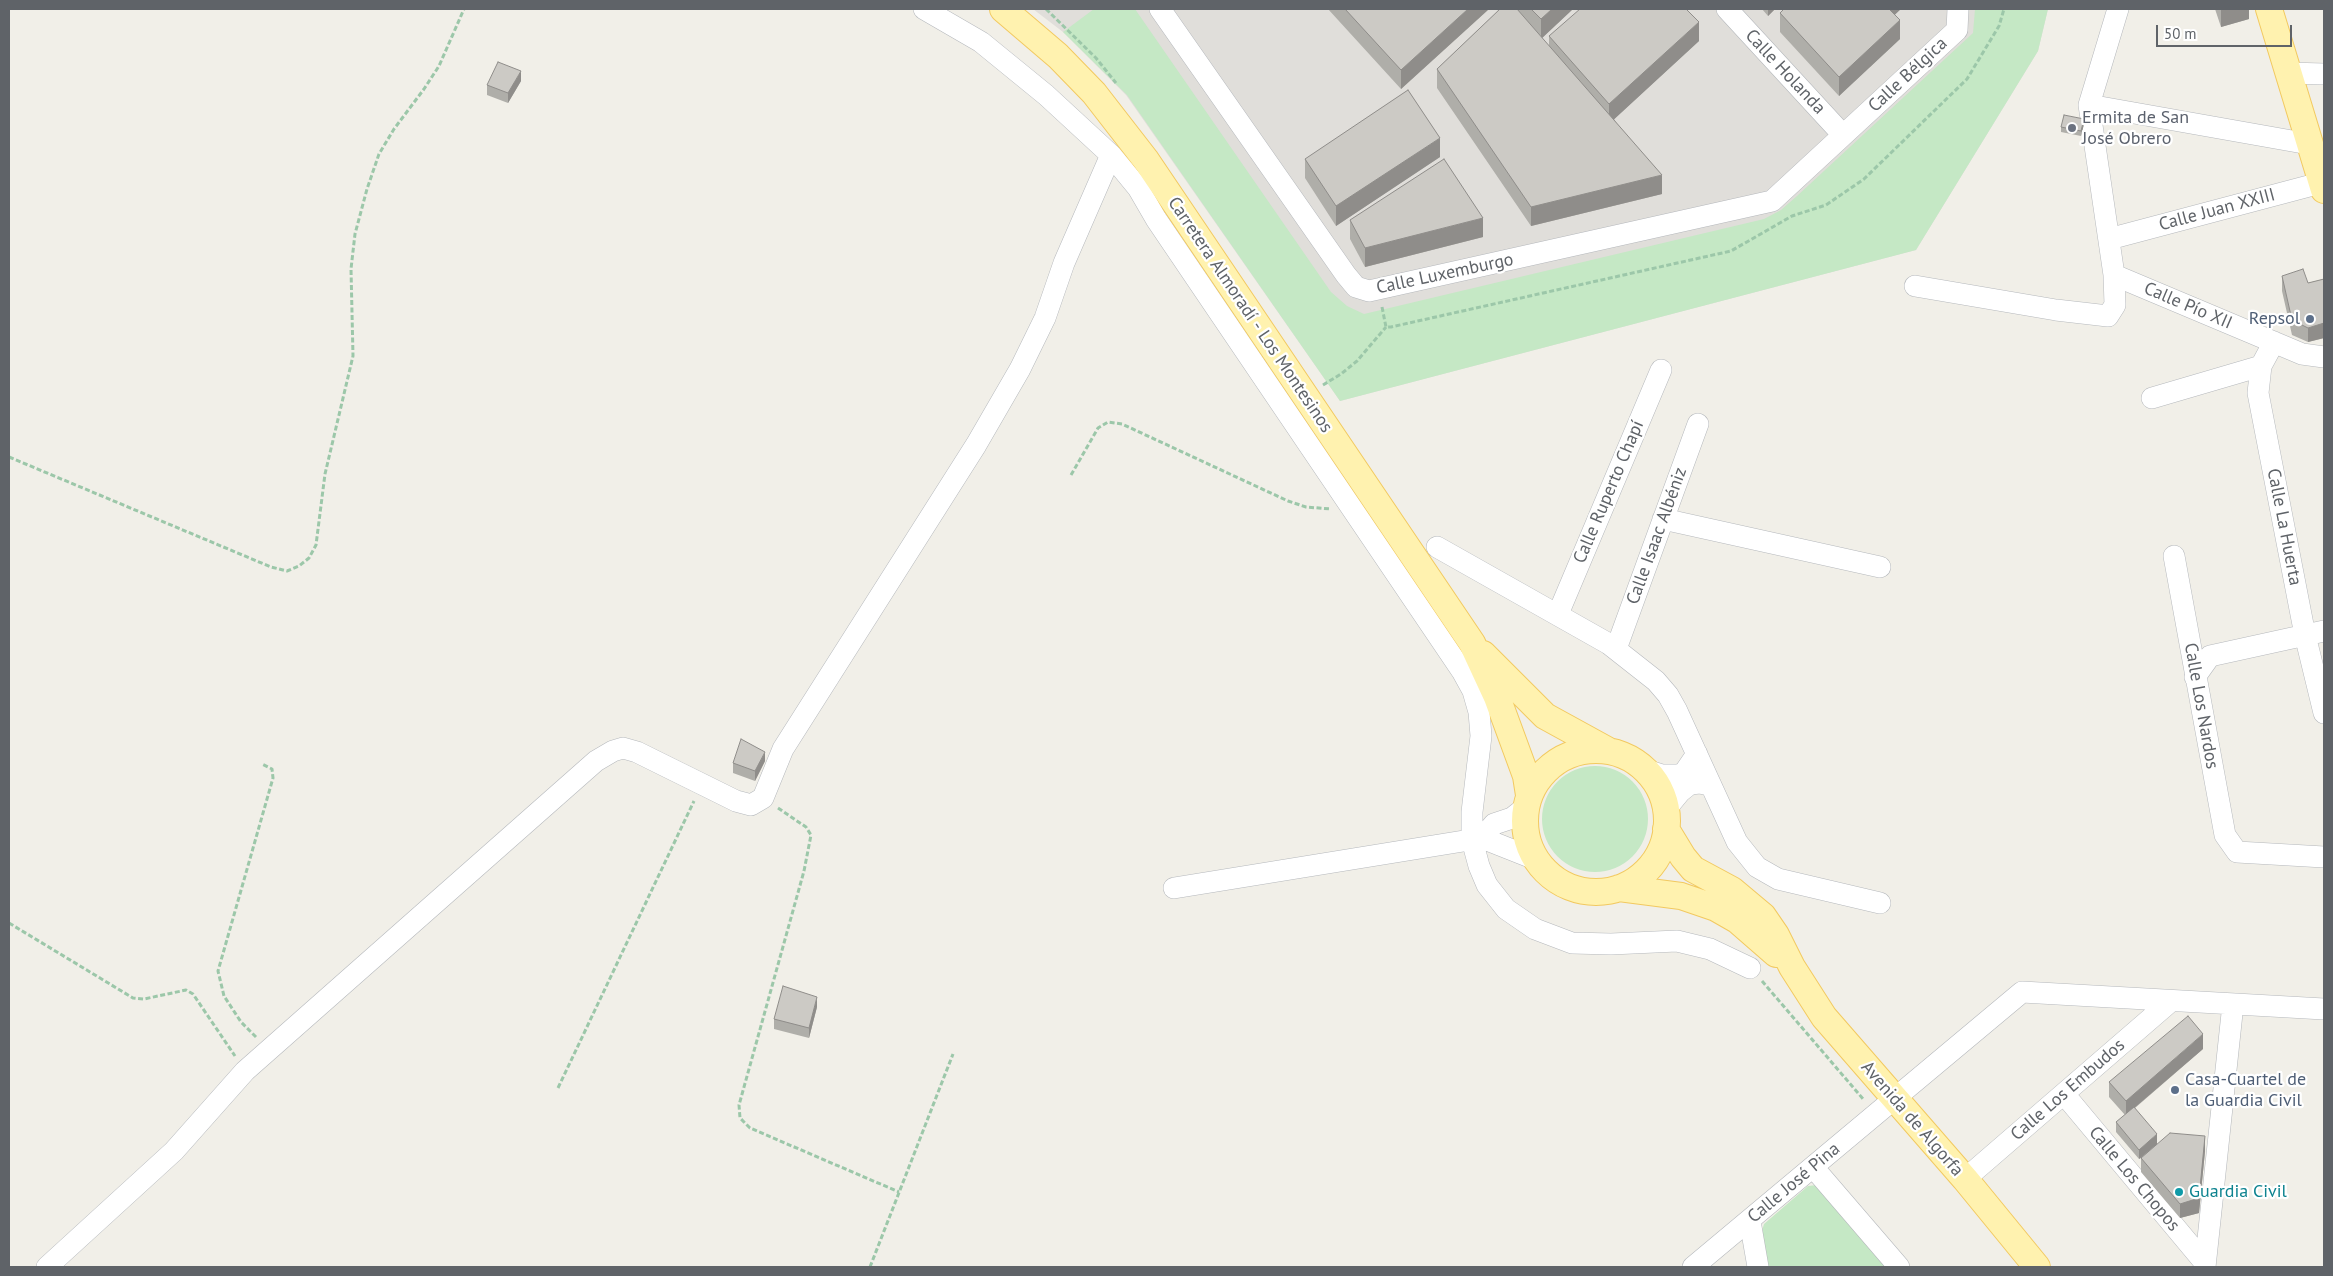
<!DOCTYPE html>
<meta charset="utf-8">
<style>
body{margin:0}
#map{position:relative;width:2333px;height:1276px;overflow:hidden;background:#f1efe8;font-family:"PT Sans",sans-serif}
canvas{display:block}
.frame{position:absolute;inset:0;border:10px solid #5f6368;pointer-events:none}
.scale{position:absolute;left:2156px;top:25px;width:136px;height:22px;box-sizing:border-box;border:2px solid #5f6368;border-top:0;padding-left:6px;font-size:15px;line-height:18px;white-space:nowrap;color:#5f6368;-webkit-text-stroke:4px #fff;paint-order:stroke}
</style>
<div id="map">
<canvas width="2333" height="1276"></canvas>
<div class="frame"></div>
<div class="scale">50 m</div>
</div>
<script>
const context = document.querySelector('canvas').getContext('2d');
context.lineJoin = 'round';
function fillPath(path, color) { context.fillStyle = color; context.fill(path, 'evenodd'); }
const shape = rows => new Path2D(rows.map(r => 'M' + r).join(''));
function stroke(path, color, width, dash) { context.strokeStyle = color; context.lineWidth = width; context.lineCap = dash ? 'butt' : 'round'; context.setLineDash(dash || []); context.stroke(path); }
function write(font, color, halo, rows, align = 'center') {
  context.font = font + ' "PT Sans",sans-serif'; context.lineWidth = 4.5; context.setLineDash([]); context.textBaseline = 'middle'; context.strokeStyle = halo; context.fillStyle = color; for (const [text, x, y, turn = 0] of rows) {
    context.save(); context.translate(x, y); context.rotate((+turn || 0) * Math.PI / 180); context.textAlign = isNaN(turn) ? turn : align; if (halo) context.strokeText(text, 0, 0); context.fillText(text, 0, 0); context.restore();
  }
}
const industrial = shape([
 [1033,9,2048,9,2038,51,1916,250,1340,401,1126,95,1063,32]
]);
const green = shape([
 [1094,9,1135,9,1331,292,1347,306,1364,314,1764,219,1781,210,1797,196,1973,33,1975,9,2048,9,2038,51,1916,250,1340,401,1127,95,1063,32],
 '1542 819a53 53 0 1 1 106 0a53 53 0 1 1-106 0Z',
 [1817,1185,1886,1267,1767,1267,1761,1234,1764,1224,1808,1186]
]);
const path = shape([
 [1046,9,1096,58,1116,83],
 [1382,307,1386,327,1391,327,1731,251,1792,216,1826,205,1864,179,1967,79,1999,26,2004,9],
 [1323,385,1341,374,1357,361,1386,327],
 [9,457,271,567,287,571,299,566,309,558,316,545,325,474,353,356,351,269,355,234,367,189,379,154,394,129,424,89,439,66,464,9],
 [1071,475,1098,428,1108,422,1122,424,1288,501,1306,507,1331,509],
 [778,808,806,827,811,835,804,871,739,1105,740,1118,750,1128,899,1192],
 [9,923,133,998,144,999,186,990,193,994,235,1056],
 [1762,981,1864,1100],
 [256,1037,241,1022,224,996,218,971,273,778,272,769,262,764],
 [558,1088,694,801],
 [870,1267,953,1054]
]);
const minor = shape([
 [1160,9,1346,275,1356,287,1369,291,1772,201,1957,30,1958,9],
 [1727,9,1843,135],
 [2118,9,2089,105,2114,275,2302,354,2324,357],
 [2288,73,2324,74],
 [2089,105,2309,144],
 [1111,155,1138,188,1156,219,1462,671,1473,691,1479,712,1481,736,1472,812,1472,840,1479,866,1487,885,1506,909,1535,929,1572,943,1611,944,1677,941,1710,949,1750,968],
 [2109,239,2324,182],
 [1915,286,2056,310,2108,316,2115,305,2114,275],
 [2274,342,2261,366,2258,393,2305,635,2324,713],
 [2152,398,2261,366],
 [1663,519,1880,567],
 [1437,547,1609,644,1656,681,1668,695,1677,711,1737,842,1757,867,1778,879,1880,903],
 [2174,556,2225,835,2237,852,2324,857],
 [1558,614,1661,370],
 [1616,649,1698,424],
 [2195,677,2210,656,2324,631],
 [1646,770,1662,775,1678,775,1684,773,1697,754],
 [1666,809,1680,792,1690,784,1700,783,1709,785],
 [1482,838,1494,824,1512,818,1526,807],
 [1174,888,1482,838,1535,859],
 [2064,1094,2205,1263],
 [1813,1167,1899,1267],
 [1965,1179,2171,1001],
 [1750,1221,1758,1267],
 [47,1267,174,1151,245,1071,596,761,613,751,623,748,637,752,736,801,751,805,763,798,783,749,976,445,1020,369,1045,318,1064,263,1111,155,1046,95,981,42,924,9],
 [1693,1267,2022,992,2324,1009],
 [2205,1267,2233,1004]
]);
const major = shape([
 [1003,9,1058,56,1094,93,1146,160,1472,643,1497,697,1526,776,1529,795],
 [2269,9,2324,190],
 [1483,654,1545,716,1607,750],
 '1525 821a71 71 0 1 1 142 0a71 71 0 1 1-142 0Z',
 [1666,829,1683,857,1693,869,1732,890,1763,916,1776,935,1792,967,1824,1017,1965,1179,2037,1267],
 [1619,888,1681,896,1716,908,1737,920,1776,954]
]);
const wall = shape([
 [1328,9,1489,9,1401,89],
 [1500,9,1573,9,1542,38,1549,46,1549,36,1699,41,1614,119,1662,194,1531,226,1437,88,1437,69],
 [1762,9,1775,9,1768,16],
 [2215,9,2249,9,2249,19,2221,27],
 [1780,13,1895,14,1900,39,1839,96,1780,32],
 [521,81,508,103,487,95,487,85],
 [2084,124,2081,136,2061,132,2061,127],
 [1440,157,1336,226,1305,178,1305,159],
 [1350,220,1483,237,1365,267,1350,239],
 [2282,276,2308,283,2324,279,2324,338,2308,342,2292,335,2282,291],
 [765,761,755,781,733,773,733,763],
 [817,1007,809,1038,774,1029,774,1019],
 [2203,1049,2135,1108,2157,1144,2205,1151,2199,1213,2180,1218,2141,1172,2141,1158,2139,1159,2116,1132,2116,1122,2125,1115,2109,1097,2109,1082]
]);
const shadedWall = shape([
 [1468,9,1489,9,1401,89,1401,70],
 [1552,9,1573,9,1541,39,1541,19],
 [1768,9,1775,9,1768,16],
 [1885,9,1901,9,1885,24],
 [2221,9,2249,9,2249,19,2221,27],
 [1900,20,1900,39,1839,96,1839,77],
 [1699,22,1699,41,1609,124,1609,104],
 [521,71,521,81,508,103,508,93],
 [2084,119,2084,124,2081,136,2081,131],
 [1440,138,1440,157,1336,226,1336,206],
 [1662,175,1662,194,1531,226,1531,207],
 [1483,218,1483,237,1365,267,1365,248],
 [2324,323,2324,338,2308,342,2308,328],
 [765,752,765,761,755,781,755,771],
 [817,997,817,1007,809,1038,809,1028],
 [2203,1034,2203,1049,2126,1115,2126,1101],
 [2157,1134,2157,1144,2139,1159,2139,1150],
 [2205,1136,2205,1151,2199,1213,2180,1218,2180,1204]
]);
const building = shape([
 [1345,9,1468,9,1401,70,1345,9],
 [1500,9,1517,9,1662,175,1531,207,1437,69,1500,9],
 [1531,9,1552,9,1541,19,1531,9],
 [1580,9,1686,9,1699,22,1609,104,1549,36,1580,9],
 [1784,9,1889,9,1900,20,1839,77,1780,13,1784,9],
 [498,62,521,71,508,93,487,85,498,62],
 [1408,90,1440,138,1336,206,1305,159,1408,90],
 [2064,115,2084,119,2081,131,2061,127,2064,115],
 [1444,159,1483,218,1365,248,1350,220,1444,159],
 [2303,269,2308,283,2324,279,2324,323,2308,328,2292,320,2282,276,2303,269],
 [741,739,765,752,755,771,733,763,741,739],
 [783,986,817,997,809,1028,774,1019,783,986],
 [2188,1016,2203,1034,2126,1101,2109,1082,2188,1016],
 [2134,1107,2157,1134,2139,1150,2116,1122,2134,1107],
 [2170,1133,2205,1136,2199,1198,2180,1204,2141,1158,2170,1133]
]);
const markers = [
 [2072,128,5,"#6b7280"],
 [2310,319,5,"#5c6f8a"],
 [2175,1090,5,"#5c6f8a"],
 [2179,1192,5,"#0f9aa8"]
];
const streetNames = [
 ["Calle Holanda",1785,72,47],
 ["Calle Bélgica",1908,75,-43],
 ["Calle Juan XXIII",2217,210,-15],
 ["Calle Luxemburgo",1445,274,-12],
 ["Calle Pío XII",2188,306,23],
 ["Carretera Almoradí - Los Montesinos",1250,315,56],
 ["Calle Ruperto Chapí",1609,492,-67],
 ["Calle La Huerta",2284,527,79],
 ["Calle Isaac Albéniz",1657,536,-70],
 ["Calle Los Nardos",2201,706,80],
 ["Calle Los Embudos",2068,1090,-41],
 ["Avenida de Algorfa",1912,1119,49],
 ["Calle Los Chopos",2134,1179,50],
 ["Calle José Pina",1794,1183,-40]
];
const worshipNames = [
 ["Ermita de San",2082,118],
 ["José Obrero",2082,139]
];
const serviceNames = [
 ["Repsol",2300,319],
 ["Casa-Cuartel de",2185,1080,"left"],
 ["la Guardia Civil",2185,1101,"left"]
];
const cultureNames = [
 ["Guardia Civil",2189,1192]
];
fillPath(industrial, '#e0deda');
fillPath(green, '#c5e8c5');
stroke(minor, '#b5b8bc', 22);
stroke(major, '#f2c960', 28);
stroke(path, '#9cc7a9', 3, [5, 2.5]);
stroke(minor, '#fff', 21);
stroke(major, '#fff2af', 26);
fillPath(wall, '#afaea9');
fillPath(shadedWall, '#8f8d8a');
fillPath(building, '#cccac5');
stroke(building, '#8f8d8a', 1);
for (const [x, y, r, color] of markers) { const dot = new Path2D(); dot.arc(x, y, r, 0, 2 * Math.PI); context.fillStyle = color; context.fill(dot); stroke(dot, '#fff', 2); }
write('18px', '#5f6368', '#fff', streetNames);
write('18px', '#5b616d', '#fff', worshipNames, 'left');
write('18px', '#4e5e75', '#fff', serviceNames, 'right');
write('18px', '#0d838f', '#fff', cultureNames, 'left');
</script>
